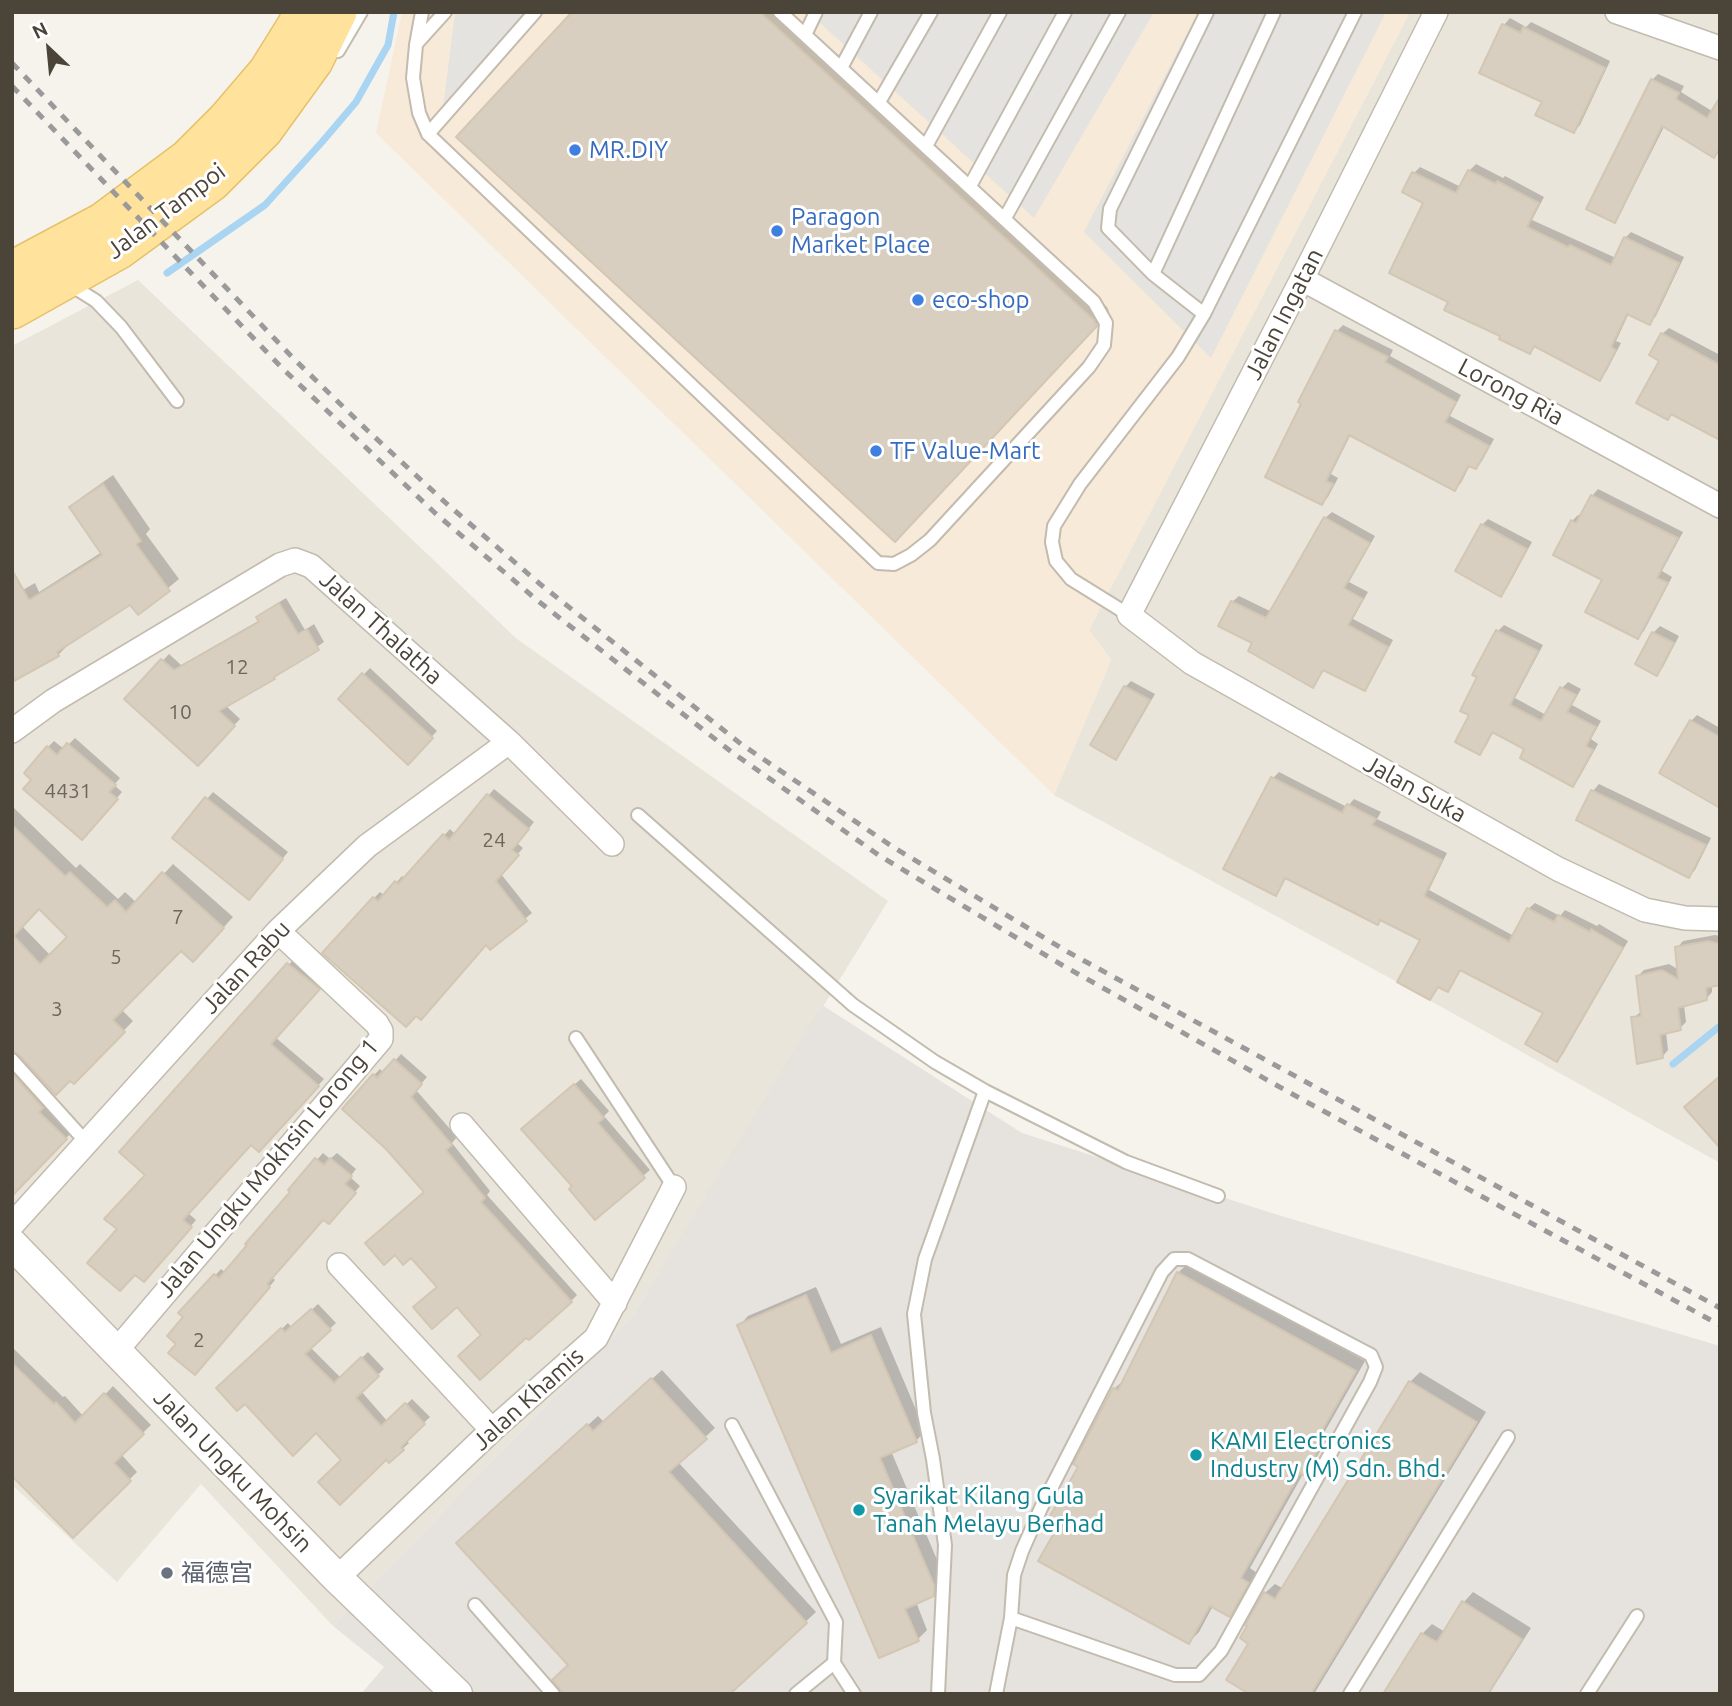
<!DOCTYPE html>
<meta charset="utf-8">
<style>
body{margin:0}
#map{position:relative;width:1732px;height:1706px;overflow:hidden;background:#f6f3ec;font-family:Ubuntu,sans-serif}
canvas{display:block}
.frame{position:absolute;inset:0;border:14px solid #4b4439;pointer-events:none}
.north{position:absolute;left:14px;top:14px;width:70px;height:70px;-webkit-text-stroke:5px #fff;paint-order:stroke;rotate:334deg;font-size:19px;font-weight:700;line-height:28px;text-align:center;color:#4b4439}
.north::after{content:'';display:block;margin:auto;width:24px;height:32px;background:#4b4439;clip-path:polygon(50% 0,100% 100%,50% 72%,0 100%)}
</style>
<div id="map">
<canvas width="1732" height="1706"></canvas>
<div class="frame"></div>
<div class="north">N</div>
</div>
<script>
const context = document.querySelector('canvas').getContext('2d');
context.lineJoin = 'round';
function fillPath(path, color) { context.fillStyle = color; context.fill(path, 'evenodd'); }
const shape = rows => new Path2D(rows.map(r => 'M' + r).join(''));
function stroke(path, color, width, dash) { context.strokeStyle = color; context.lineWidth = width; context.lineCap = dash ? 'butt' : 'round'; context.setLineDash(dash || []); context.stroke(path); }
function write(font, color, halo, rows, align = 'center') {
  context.font = font + ' Ubuntu,"Noto Sans SC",sans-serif'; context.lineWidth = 6; context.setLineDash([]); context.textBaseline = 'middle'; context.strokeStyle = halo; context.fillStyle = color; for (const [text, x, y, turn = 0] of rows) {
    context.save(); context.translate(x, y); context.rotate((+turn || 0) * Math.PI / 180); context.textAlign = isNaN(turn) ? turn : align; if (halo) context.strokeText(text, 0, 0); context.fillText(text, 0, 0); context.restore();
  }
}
const residential = shape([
 [1410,12,1720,12,1720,1163,1397,982,1054,795,1111,660,1089,630],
 [138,280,517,639,888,901,633,1315,333,1626,201,1484,117,1582,12,1485,12,346]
]);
const commercial = shape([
 [402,12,1410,12,1089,630,1111,660,1054,795,376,133]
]);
const industrial = shape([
 [822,1005,1022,1133,1278,1215,1720,1346,1720,1694,361,1694,384,1667,333,1626,633,1315]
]);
const parking = shape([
 [455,12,538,12,442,116],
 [808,12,1154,12,1034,218],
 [1198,12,1386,12,1211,358,1084,232]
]);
const shadow = shape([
 [574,12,788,12,1107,307,1109,311,908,527],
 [1510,18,1526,27,1531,22,1610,61,1580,125,1574,131,1544,101,1481,72,1504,25],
 [1658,74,1684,86,1681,92,1720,116,1720,149,1713,156,1665,125,1620,214,1614,220,1652,80],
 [1476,164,1503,178,1505,176,1544,197,1532,220,1616,258,1625,238,1631,232,1684,257,1656,316,1650,323,1629,313,1616,341,1621,343,1606,372,1599,378,1536,346,1530,352,1451,301,1426,202,1414,173,1420,167,1461,187,1469,171],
 [1343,325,1393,350,1390,356,1461,395,1450,416,1494,439,1482,461,1476,467,1470,465,1461,483,1455,489,1351,434,1331,474,1338,478,1328,497,1322,503,1337,331],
 [1669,328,1720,355,1720,438,1673,413,1668,418,1662,361,1662,334],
 [113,475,150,529,146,534,179,579,138,613,131,603,68,645,58,655,12,596,35,583,39,592,102,552,72,507,82,497],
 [1598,489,1683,532,1662,571,1672,577,1644,631,1637,637,1572,521,1578,515,1582,517,1592,496],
 [1332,512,1375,536,1349,582,1368,592,1353,619,1393,640,1370,683,1364,689,1325,669,1312,686,1255,642,1232,602,1239,596,1272,612,1325,518],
 [1488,519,1532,542,1507,588,1501,595,1482,525],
 [286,598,305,630,314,624,324,642,274,677,225,705,240,719,198,764,127,699,169,654,181,665,260,620,258,617,265,611],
 [1504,625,1543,645,1515,698,1546,715,1562,688,1568,682,1581,689,1572,705,1601,721,1591,739,1598,744,1579,778,1572,784,1527,748,1494,731,1486,746,1480,753,1471,714,1480,676,1475,674,1498,631],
 [1660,626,1679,636,1663,667,1656,673,1637,664,1653,633],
 [370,668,437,731,408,762,340,699],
 [1131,681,1155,694,1122,751,1115,758,1125,687],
 [1697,715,1720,728,1720,806,1691,721],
 [75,738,120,778,114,785,122,792,88,831,34,780,48,747,54,741,64,749],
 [1279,772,1347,807,1354,799,1381,812,1377,819,1447,853,1429,890,1514,936,1528,909,1535,903,1560,916,1565,910,1597,926,1599,924,1628,941,1563,1054,1557,1060,1545,1012,1462,969,1448,990,1440,985,1430,998,1422,939,1287,877,1276,894,1273,778],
 [1599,784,1711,838,1695,870,1689,876,1578,819,1593,791],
 [494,789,534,822,517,843,523,848,501,874,532,913,490,948,486,943,427,1012,374,898,380,892,385,896,402,876,405,879,450,829,455,834],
 [213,792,288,852,255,892,174,838],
 [14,808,76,868,80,864,118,899,125,892,137,903,173,864,233,917,203,950,181,948,121,1009,133,1021,74,1082,12,1050],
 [39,907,70,937,51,956,22,926],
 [1715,935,1720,936,1720,983,1712,985,1712,992,1706,999,1684,1005,1686,1022,1680,1028,1666,1032,1668,1050,1662,1057,1633,1018,1642,1011,1637,977,1644,970,1669,964,1679,970,1677,948,1683,941],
 [295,958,324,982,275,1037,324,1079,259,1150,251,1143,188,1213,196,1220,150,1274,119,1229,148,1175,121,1152],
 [12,1051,75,1129,16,1189,12,1185],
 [401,1054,427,1077,416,1090,457,1137,452,1143,490,1191,487,1195,577,1295,571,1301,483,1335,439,1287,426,1192,374,1075,380,1069,384,1073],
 [581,1079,609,1111,604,1116,650,1170,595,1217,529,1123],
 [323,1153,330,1159,337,1153,356,1169,350,1177,360,1186,335,1216,324,1218,272,1277,275,1280,201,1367,179,1344,186,1317,181,1313,221,1269,226,1273,293,1192,290,1190],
 [1188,1263,1365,1361,1324,1433,1329,1436,1313,1463,1303,1474,1250,1568,1257,1573,1239,1605,1230,1615,1213,1606,1199,1632,1189,1642,1059,1527,1080,1467,1114,1389,1125,1379,1178,1273],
 [816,1287,841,1344,881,1327,925,1431,916,1441,891,1451,943,1574,943,1584,933,1595,916,1602,927,1630,918,1639,739,1326,748,1316],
 [318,1304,336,1323,310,1347,341,1378,368,1352,384,1369,361,1391,388,1422,412,1399,430,1417,406,1440,409,1443,389,1461,386,1458,343,1460,316,1430,245,1402,218,1388,288,1323,292,1328],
 [12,1347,63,1397,65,1396,84,1417,113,1386,151,1425,121,1454,137,1472,73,1536,12,1425],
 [662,1370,715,1428,678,1462,816,1612,727,1694,570,1665,468,1534,598,1416,604,1422],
 [1420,1372,1486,1412,1314,1694,1252,1694,1265,1593,1275,1584,1284,1589,1410,1382],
 [1473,1592,1531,1628,1489,1694,1385,1694,1422,1634,1432,1624,1445,1632,1464,1602]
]);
const stream = shape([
 [167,273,265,205,322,142,356,102,388,45,394,12],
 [1673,1064,1720,1026]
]);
const building = shape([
 [572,12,760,12,1094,320,1097,326,895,542,456,137,572,12],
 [1502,24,1521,33,1523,27,1605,68,1574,133,1535,115,1542,102,1479,73,1502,24],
 [1651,79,1679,93,1676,99,1707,118,1720,97,1720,148,1714,158,1662,126,1615,223,1586,209,1651,79],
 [1468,170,1496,184,1497,181,1539,203,1527,227,1568,247,1570,245,1611,265,1624,237,1679,263,1650,325,1627,314,1611,347,1616,350,1600,381,1534,346,1530,354,1499,339,1500,336,1444,310,1448,302,1389,273,1423,203,1402,192,1412,172,1456,193,1468,170],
 [1335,330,1388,357,1385,362,1456,402,1445,422,1489,446,1476,469,1468,466,1455,491,1349,435,1326,481,1333,484,1322,505,1265,477,1301,404,1298,402,1335,330],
 [1661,333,1720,365,1720,440,1671,414,1668,420,1636,403,1659,361,1649,355,1661,333],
 [103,484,141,541,136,544,170,591,138,615,130,605,57,652,59,656,12,682,12,570,29,600,102,555,69,507,103,484],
 [1591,495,1678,538,1657,578,1668,583,1638,639,1585,612,1602,580,1553,555,1571,520,1576,523,1591,495],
 [1324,517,1370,543,1344,588,1363,599,1348,625,1388,647,1365,691,1323,670,1313,688,1248,651,1252,643,1218,626,1231,601,1266,618,1324,517],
 [1481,524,1527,549,1501,597,1455,571,1481,524],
 [279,603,298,634,307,629,319,650,274,677,275,679,219,711,235,726,198,766,124,699,161,659,174,670,259,622,256,617,279,603],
 [1496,630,1538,651,1510,705,1541,721,1560,687,1576,695,1567,712,1596,727,1586,746,1593,750,1573,787,1520,758,1524,749,1492,732,1480,755,1455,742,1469,715,1460,711,1477,677,1472,675,1496,630],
 [1652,632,1674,643,1657,676,1635,664,1652,632],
 [362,673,433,738,408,765,338,699,362,673],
 [1124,686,1150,700,1116,760,1090,745,1124,686],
 [1690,720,1720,737,1720,808,1659,773,1690,720],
 [67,743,116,785,109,792,118,799,82,840,23,789,31,780,24,773,47,746,57,755,67,743],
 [1271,777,1342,813,1347,804,1376,819,1372,825,1442,860,1424,896,1509,942,1527,908,1554,922,1558,915,1590,932,1591,929,1623,948,1557,1062,1525,1044,1543,1013,1460,970,1448,992,1438,987,1430,1000,1397,982,1420,940,1380,920,1378,925,1285,878,1276,896,1223,869,1271,777],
 [1591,790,1706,845,1689,878,1576,820,1591,790],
 [487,794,529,829,512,850,519,855,496,881,527,921,490,950,486,945,421,1020,416,1016,406,1027,322,953,373,897,378,901,395,881,398,884,443,834,449,840,487,794],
 [205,797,283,859,249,900,172,838,205,797],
 [12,825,65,876,70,872,107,907,115,900,126,912,162,872,224,928,193,962,181,951,113,1020,125,1032,74,1084,70,1081,56,1095,18,1054,12,1051,12,825],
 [39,909,67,937,40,964,14,936,39,909],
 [1708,941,1720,944,1720,985,1706,988,1707,1000,1678,1008,1681,1030,1660,1035,1663,1058,1637,1064,1631,1017,1641,1016,1636,976,1662,970,1678,979,1675,947,1708,941],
 [287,963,320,989,271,1044,319,1086,259,1152,251,1145,183,1220,192,1227,144,1282,135,1275,120,1291,87,1263,117,1229,104,1219,145,1175,119,1152,287,963],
 [394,1059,422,1084,411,1097,452,1145,446,1150,485,1198,481,1202,572,1302,529,1340,526,1338,480,1380,458,1356,481,1335,457,1307,432,1329,413,1307,437,1287,411,1258,403,1265,395,1255,384,1265,365,1243,424,1192,386,1149,342,1109,373,1074,377,1078,394,1059],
 [12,1073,43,1108,39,1112,67,1139,12,1196,12,1073],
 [1720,1076,1720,1148,1684,1107,1720,1076],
 [574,1084,604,1118,598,1123,645,1178,595,1220,569,1189,572,1186,521,1129,574,1084],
 [315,1158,324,1165,330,1158,352,1176,345,1184,356,1193,329,1224,323,1220,267,1284,270,1287,195,1375,168,1353,176,1344,167,1336,183,1317,178,1313,214,1274,219,1278,247,1245,245,1244,290,1192,288,1190,315,1158],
 [1177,1272,1356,1371,1315,1443,1320,1446,1304,1475,1300,1473,1241,1578,1249,1583,1230,1617,1210,1606,1189,1644,1038,1561,1057,1528,1046,1523,1078,1467,1073,1464,1113,1388,1118,1390,1177,1272],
 [806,1295,831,1353,871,1335,917,1442,880,1458,934,1585,934,1596,905,1609,919,1641,879,1658,737,1325,806,1295],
 [311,1309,331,1330,305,1354,334,1383,361,1357,379,1376,356,1398,381,1426,405,1403,425,1424,401,1447,404,1450,389,1463,386,1460,340,1505,318,1482,341,1460,316,1433,293,1456,245,1404,237,1411,216,1388,281,1328,285,1332,311,1309],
 [12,1363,54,1404,56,1402,75,1423,104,1393,144,1434,114,1463,131,1481,73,1538,12,1476,12,1363],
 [651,1378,707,1439,669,1472,807,1623,730,1694,564,1694,552,1680,568,1665,456,1543,587,1424,593,1431,651,1378],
 [1409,1381,1477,1422,1311,1694,1249,1694,1226,1680,1248,1644,1240,1638,1247,1626,1245,1625,1264,1592,1275,1599,1409,1381],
 [1462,1601,1522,1639,1488,1694,1383,1694,1421,1633,1437,1642,1462,1601]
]);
const service = shape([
 [422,12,416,45,413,78,419,113,428,134,878,563,894,564,911,555,930,540,1089,367,1104,345,1106,323,1094,302,780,12],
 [1207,12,1110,209,1108,228,1153,274,1204,314,1355,12],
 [805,35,816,12],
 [417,43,445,12],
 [338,51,361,12],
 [841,68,871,12],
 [879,102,931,12],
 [428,134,535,12],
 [926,146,1000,12],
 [970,186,1065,12],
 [1005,218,1119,12],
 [1153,274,1274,12],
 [69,284,96,301,121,327,177,401],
 [1129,615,1071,579,1056,561,1052,542,1054,526,1080,484,1178,357,1204,314],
 [638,815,853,1005,935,1062,985,1091,1126,1162,1218,1196],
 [576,1038,674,1187],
 [12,1060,86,1142],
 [732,1425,836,1622,834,1663,854,1694],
 [475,1605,553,1694],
 [796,1694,834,1663],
 [938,1694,945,1545,933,1459,924,1413,914,1314,925,1259,985,1091],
 [996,1694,1011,1618,1014,1575,1022,1551,1041,1508,1162,1272,1174,1259,1188,1259,1371,1355,1376,1367,1370,1382,1221,1651,1199,1675,1175,1675,1011,1618],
 [1350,1694,1508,1437],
 [1587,1694,1637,1616]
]);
const minor = shape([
 [1436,12,1302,279,1129,615,1192,663,1558,869,1645,910,1685,918,1720,919],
 [1617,12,1720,48],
 [1302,279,1720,506],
 [12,731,53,701,280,565,295,560,311,566,509,742,612,844],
 [462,1125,615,1303],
 [12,1225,278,931,367,846,509,742],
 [339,1265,492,1430],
 [116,1351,381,1039,381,1031,377,1024,278,931],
 [337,1578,492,1430,596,1338,674,1187]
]);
const tertiary = shape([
 [12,1244,337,1578,457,1694]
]);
const primary = shape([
 [12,270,102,222,188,158,226,120,267,72,297,24,301,12],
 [12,310,119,250,212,182,264,130,314,61,338,12]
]);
const rail = shape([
 [12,63,294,359,367,430,447,504,540,584,741,744,893,847,1068,952,1720,1308],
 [12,86,282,368,435,513,538,601,733,753,880,856,1062,965,1303,1100,1720,1325]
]);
const markers = [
 [575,150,7,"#3f7fe0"],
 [777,231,7,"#3f7fe0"],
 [918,300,7,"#3f7fe0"],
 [876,451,7,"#3f7fe0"],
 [1196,1455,7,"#0f9aa8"],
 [859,1510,7,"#0f9aa8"],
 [167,1573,7,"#6b7280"]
];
const numberNames = [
 ["12",237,667],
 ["10",180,712],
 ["4431",68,791],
 ["24",494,840],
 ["7",178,917],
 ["5",116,957],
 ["3",57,1009],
 ["2",199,1340]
];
const shopNames = [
 ["MR.DIY",589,150],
 ["Paragon",791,217],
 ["Market Place",791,245],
 ["eco-shop",932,300],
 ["TF Value-Mart",890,451]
];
const streetNames = [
 ["Jalan Tampoi",166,211,-37],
 ["Jalan Ingatan",1284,314,-63],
 ["Lorong Ria",1511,392,28],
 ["Jalan Thalatha",381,628,42],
 ["Jalan Suka",1415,789,29],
 ["Jalan Rabu",246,967,-47],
 ["Jalan Ungku Mokhsin Lorong 1",268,1168,-50],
 ["Jalan Khamis",528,1399,-42],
 ["Jalan Ungku Mohsin",233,1471,46]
];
const cultureNames = [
 ["KAMI Electronics",1210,1441],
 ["Industry (M) Sdn. Bhd.",1210,1469],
 ["Syarikat Kilang Gula",873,1496],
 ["Tanah Melayu Berhad",873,1524]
];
const worshipNames = [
 ["福德宫",181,1573]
];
fillPath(residential, '#eae5da');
fillPath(commercial, '#f7ead8');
fillPath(industrial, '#e6e2dd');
fillPath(parking, '#e5e3e0');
fillPath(shadow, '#0003');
stroke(stream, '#a9d4f2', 7);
fillPath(building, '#d8cfc1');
stroke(building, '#d3c7b4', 2);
stroke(service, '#c2bbae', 16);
stroke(minor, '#c2bbae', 26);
stroke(tertiary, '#c2bbae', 33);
stroke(primary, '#e6c16a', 40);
stroke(service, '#fff', 12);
stroke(minor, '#fff', 23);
stroke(tertiary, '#fff', 30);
stroke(primary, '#ffe39c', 37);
stroke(rail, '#9a9a9a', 5, [9, 9]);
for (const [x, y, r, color] of markers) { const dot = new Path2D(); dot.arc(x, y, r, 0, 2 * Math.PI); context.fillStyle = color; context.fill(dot); stroke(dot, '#fff', 2.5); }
write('21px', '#6e675b', null, numberNames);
write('24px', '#366cbe', '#fff', shopNames, 'left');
write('24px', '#4b4439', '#fff', streetNames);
write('24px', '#0d838f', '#fff', cultureNames, 'left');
write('24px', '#5b616d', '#fff', worshipNames, 'left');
</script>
